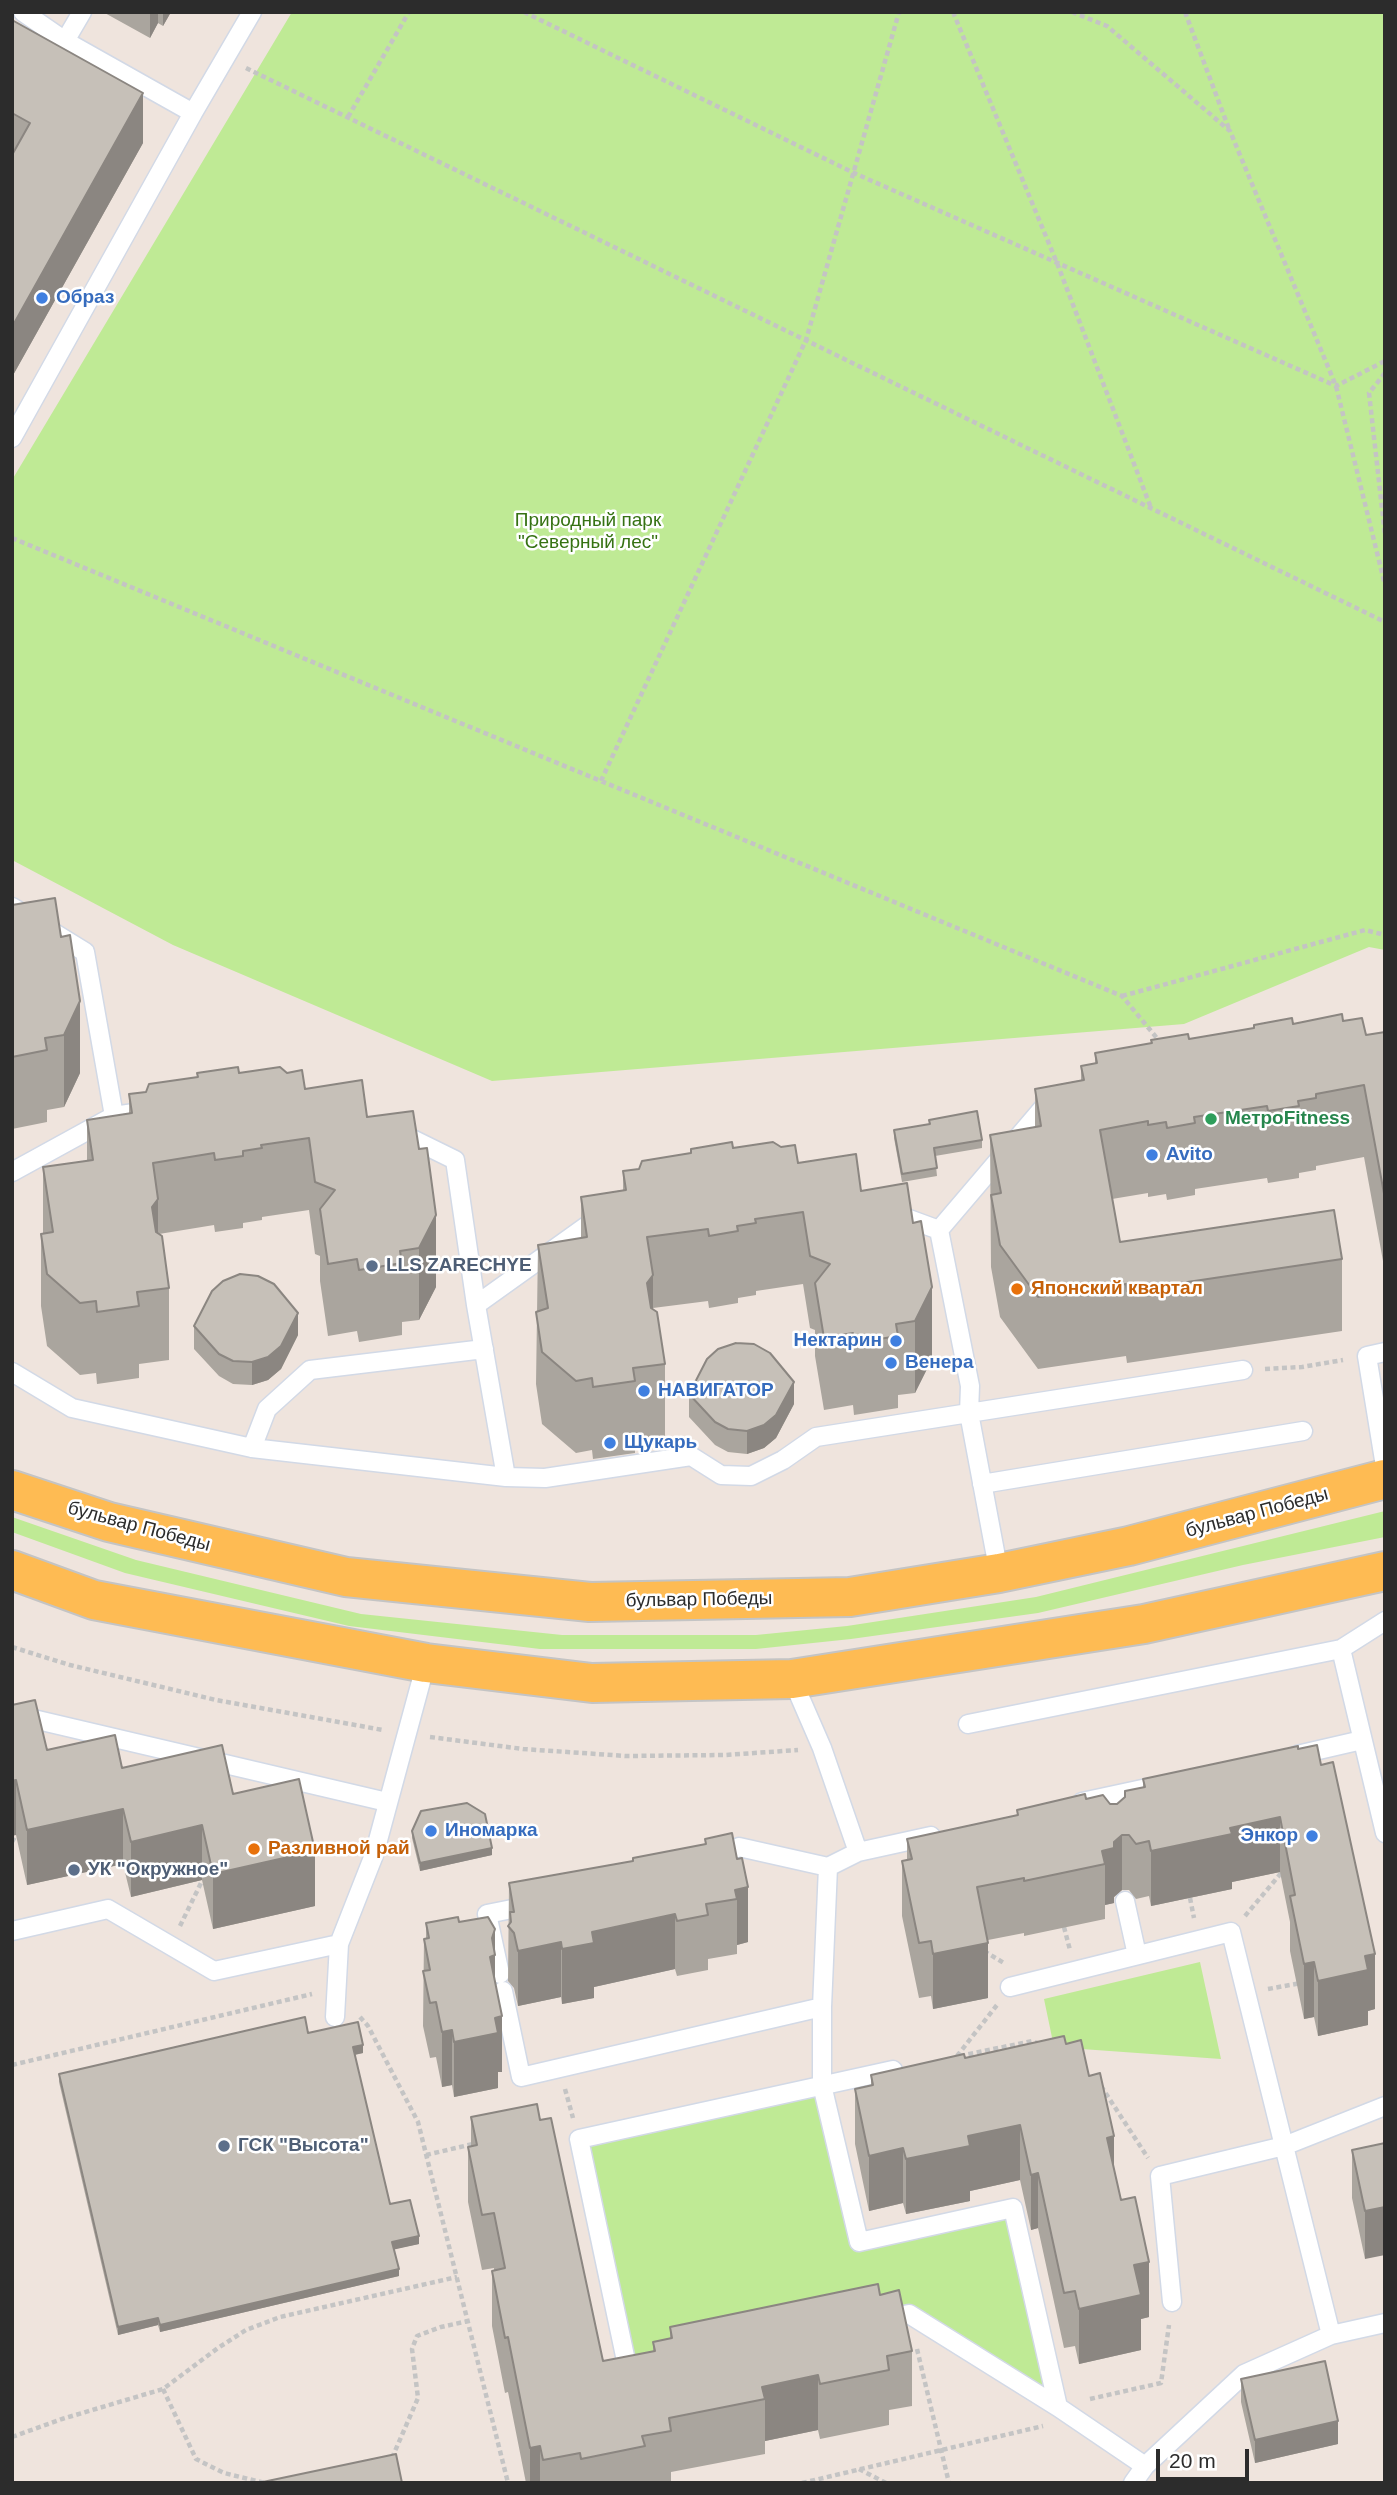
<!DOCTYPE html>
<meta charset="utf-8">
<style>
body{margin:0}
#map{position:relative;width:1397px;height:2495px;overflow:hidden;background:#efe4dd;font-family:Helvetica,sans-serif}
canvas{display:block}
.frame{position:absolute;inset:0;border:14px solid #2c2c2c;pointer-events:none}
.scale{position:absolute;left:1156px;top:2449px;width:93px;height:32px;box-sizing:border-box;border:4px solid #2c2c2c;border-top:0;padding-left:9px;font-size:21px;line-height:24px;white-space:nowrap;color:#2c2c2c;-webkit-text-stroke:5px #fff;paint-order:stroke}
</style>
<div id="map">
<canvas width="1397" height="2495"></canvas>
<div class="frame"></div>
<div class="scale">20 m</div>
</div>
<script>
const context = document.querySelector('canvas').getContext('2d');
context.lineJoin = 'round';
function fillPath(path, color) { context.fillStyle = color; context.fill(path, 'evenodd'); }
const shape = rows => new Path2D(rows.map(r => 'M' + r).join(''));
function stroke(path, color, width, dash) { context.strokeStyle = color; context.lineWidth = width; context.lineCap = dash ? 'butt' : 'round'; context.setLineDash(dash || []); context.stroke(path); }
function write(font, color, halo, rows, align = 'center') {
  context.font = font + ' Helvetica,sans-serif'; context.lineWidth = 5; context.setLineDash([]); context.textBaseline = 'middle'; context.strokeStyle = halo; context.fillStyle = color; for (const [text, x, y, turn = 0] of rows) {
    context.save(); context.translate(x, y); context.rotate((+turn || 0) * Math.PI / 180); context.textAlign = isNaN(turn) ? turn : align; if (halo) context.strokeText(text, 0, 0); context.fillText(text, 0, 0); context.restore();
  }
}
const green = shape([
 [292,12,1385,12,1385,950,1369,947,1184,1024,492,1081,173,945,12,860,12,480],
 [1385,1511,1385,1537,1243,1565,1038,1613,851,1639,756,1649,540,1649,349,1626,125,1573,12,1532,12,1517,136,1560,361,1614,562,1635,756,1635,847,1626,1036,1597],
 [1200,1962,1221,2059,1054,2047,1044,1999],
 [822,2085,859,2242,1013,2208,1058,2407,909,2314,629,2375,579,2139]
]);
const path = shape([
 [524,12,854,173,1336,386,1385,361],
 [953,12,1057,263,1151,508],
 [1072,12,1107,26,1230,131,1336,386,1385,585],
 [1185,12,1229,129],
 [246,68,1385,622],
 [348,117,409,12],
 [1385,373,1369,393,1385,535],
 [12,538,1122,996,1161,1043],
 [601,781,806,340,899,12],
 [1122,996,1365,930,1385,935],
 [1265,1369,1302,1367,1343,1360],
 [12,1647,70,1665,216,1700,383,1730],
 [430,1737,523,1749,626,1756,725,1755,798,1750],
 [12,1842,16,1835],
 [1190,1898,1194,1918],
 [1245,1916,1282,1872],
 [180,1926,202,1881],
 [1064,1927,1070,1950],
 [984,1951,1004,1963],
 [1268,1989,1301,1983],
 [360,2017,368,2026,418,2122,508,2483],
 [957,2056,997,2005],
 [960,2056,1032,2041,1040,2044],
 [12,2065,312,1994],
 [1101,2086,1148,2158],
 [565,2089,573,2118],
 [426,2155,477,2143],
 [917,2349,949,2483],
 [163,2389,196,2459,224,2473,265,2483],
 [1090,2399,1161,2383,1169,2325],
 [12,2437,62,2419,163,2389,218,2348,246,2330,280,2317,457,2277],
 [392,2458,418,2398,412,2349,417,2336,441,2327,468,2321],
 [859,2469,886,2483],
 [802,2483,1043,2426]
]);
const lane = shape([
 [23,12,65,41,193,113,252,12],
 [65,41,82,12],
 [12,438,193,113],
 [12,907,85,952,114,1116],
 [398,1132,455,1160,476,1305],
 [12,1172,114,1116,154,1110],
 [890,1212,939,1230],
 [1385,1352,1367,1356,1385,1466],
 [12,1372,72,1408,252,1448,506,1477,545,1478,691,1456,721,1475,751,1476,783,1460,816,1437,1243,1370],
 [252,1448,267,1409,310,1370,484,1349],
 [506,1477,476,1305,599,1217],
 [982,1484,1303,1431],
 [999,1573,969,1413,970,1386,939,1230,1048,1102],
 [1341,1649,1385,1833],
 [792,1679,822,1748,858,1852],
 [12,1714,387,1802],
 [968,1724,1341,1649,1385,1621],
 [1297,1755,1362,1740],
 [1082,1802,1147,1788],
 [714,1859,739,1847,828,1867,858,1852,931,1836],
 [828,1867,822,2007,822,2085,859,2242,1013,2208,1058,2407],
 [1125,1901,1137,1955],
 [12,1931,108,1909,214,1971,339,1944,374,1855,426,1663],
 [500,1974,487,1914,532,1905],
 [1010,1987,1231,1932,1284,2146,1160,2176,1172,2302],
 [503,1991,521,2077,822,2007],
 [335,2017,339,1944],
 [882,2320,909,2314,1058,2407,1145,2466],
 [1331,2335,1385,2323],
 [633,2374,629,2375,579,2139,893,2070],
 [1133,2483,1145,2466,1244,2374,1331,2335,1284,2146,1385,2106]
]);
const primary = shape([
 [12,1490,109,1522,346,1577,590,1602,850,1597,999,1573,1129,1546,1385,1479],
 [12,1570,94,1600,426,1663,592,1683,792,1679,1144,1624,1385,1571]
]);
const wall = shape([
 [103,12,171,12,163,26,158,23,150,38],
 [12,20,143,143,12,377],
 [12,905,80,1073,64,1107,47,1110,47,1122,12,1129],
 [1343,1021,1366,1035,1385,1032,1385,1272,1364,1157,1316,1166,1316,1170,1299,1173,1299,1178,1268,1183,1267,1178,1195,1189,1195,1195,1167,1200,1166,1194,1148,1197,1148,1193,1112,1199,1120,1242,1342,1259,1342,1331,1127,1363,1126,1356,1038,1369,1000,1317,991,1267,990,1135,1035,1127,1035,1089,1081,1080,1081,1066,1095,1063,1095,1053,1293,1024],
 [239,1073,305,1089,367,1117,436,1287,419,1320,402,1322,402,1335,359,1342,357,1331,328,1336,320,1281,320,1256,315,1254,309,1210,262,1217,262,1220,243,1223,243,1228,215,1232,214,1225,159,1234,169,1288,169,1360,139,1364,139,1378,97,1384,96,1373,80,1375,47,1346,41,1306,41,1234,43,1234,43,1167,87,1161,87,1120,129,1114,129,1094,146,1092],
 [929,1120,982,1140,982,1148,935,1156,937,1176,902,1182,894,1138,894,1130,929,1124],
 [733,1148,798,1163,861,1191,932,1359,915,1393,898,1395,898,1408,854,1415,853,1405,824,1410,815,1356,815,1330,810,1328,803,1284,756,1291,756,1295,738,1298,738,1303,709,1308,708,1301,653,1308,665,1364,665,1436,635,1440,635,1453,593,1459,592,1450,576,1453,542,1424,536,1384,538,1245,581,1238,581,1197,623,1190,623,1171,639,1169,691,1153,691,1149],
 [194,1326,298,1335,281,1369,268,1380,252,1385,233,1384,219,1376,194,1349],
 [689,1394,794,1404,776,1438,764,1448,747,1454,728,1452,715,1445,689,1417],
 [12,1705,47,1750,233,1794,315,1906,213,1929,202,1880,131,1897,123,1864,27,1885,16,1835],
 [1298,1746,1375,2009,1368,2011,1368,2025,1318,2036,1314,2017,1304,2019,1290,1951,1290,1922,1280,1872,1232,1882,1232,1889,1151,1906,1149,1896,1136,1899,1129,1890,1122,1890,1114,1897,1114,1903,1105,1905,1105,1919,1024,1936,1024,1933,988,1940,988,1998,933,2009,931,1996,919,1998,902,1916,902,1861,907,1860,907,1839,1017,1815,1017,1810,1086,1799,1117,1804,1143,1787,1143,1779],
 [412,1831,492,1855,420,1871,412,1838],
 [732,1833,748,1942,737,1945,737,1954,708,1959,708,1970,677,1976,675,1969,594,1987,594,1998,562,2004,561,1997,518,2006,514,1988,508,1981,509,1883,633,1861,705,1844,705,1839],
 [459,1922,495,1951,495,1983,502,2072,498,2072,498,2088,454,2097,452,2085,442,2087,436,2057,430,2058,423,2026,424,1939,426,1939,426,1923],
 [308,2033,363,2053,355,2055,390,2204,419,2244,394,2249,399,2276,160,2332,158,2325,118,2335,59,2082,59,2074],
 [1066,2044,1089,2076,1114,2169,1149,2317,1141,2319,1141,2350,1079,2364,1075,2346,1064,2348,1038,2228,1031,2230,1020,2180,970,2191,970,2201,906,2214,903,2203,869,2211,855,2144,855,2089,871,2085,871,2075,965,2058],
 [471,2117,540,2120,603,2361,653,2351,653,2342,670,2338,670,2327,880,2295,912,2351,912,2406,889,2410,889,2425,820,2439,818,2430,765,2441,765,2454,671,2472,671,2483,526,2483,508,2392,505,2393,492,2326,492,2271,494,2270,494,2268,482,2270,468,2202,468,2147,471,2147],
 [1385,2143,1365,2259,1352,2198,1352,2150],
 [1241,2379,1338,2444,1255,2463,1241,2402]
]);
const shadedWall = shape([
 [150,12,158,12,158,23,150,38],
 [163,12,171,12,163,26],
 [143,93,143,143,12,377,12,327],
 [80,1001,80,1073,64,1107,64,1035],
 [158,1199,158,1271,152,1207],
 [436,1215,436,1287,419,1320,419,1248],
 [653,1275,653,1347,647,1283],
 [932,1287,932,1359,915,1393,915,1321],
 [298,1313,298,1335,281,1369,268,1380,252,1385,252,1362],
 [794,1382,794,1404,776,1438,764,1448,747,1454,747,1431],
 [16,1780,16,1835,12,1836,12,1781],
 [123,1809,123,1864,27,1885,27,1830],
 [1280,1817,1280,1872,1232,1882,1232,1889,1151,1906,1151,1851,1230,1828],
 [202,1825,202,1880,131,1897,131,1842],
 [1122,1835,1122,1890,1114,1897,1114,1903,1105,1905,1105,1864,1102,1851],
 [492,1848,492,1855,420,1871,420,1863],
 [315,1851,315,1906,213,1929,213,1874],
 [748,1887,748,1942,737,1945,737,1899,735,1890],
 [675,1914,675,1969,594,1987,594,1998,562,2004,562,1949,592,1932],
 [495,1929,495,1956,495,1955,495,2010,490,1957,492,1938],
 [561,1942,561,1997,518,2006,518,1951],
 [988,1943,988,1998,933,2009,933,1954],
 [1375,1954,1375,2009,1368,2011,1368,2025,1318,2036,1318,1981,1365,1956],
 [1314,1962,1314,2017,1304,2019,1304,1964],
 [502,2016,502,2072,498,2072,498,2088,454,2097,454,2042,495,2018],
 [452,2030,452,2085,442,2087,442,2032],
 [363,2045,363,2053,353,2055,353,2047],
 [1020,2125,1020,2180,970,2191,970,2201,906,2214,906,2159,968,2136],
 [1114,2136,1114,2191,1107,2138],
 [903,2148,903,2203,869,2211,869,2156],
 [1038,2173,1038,2228,1031,2230,1031,2175],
 [1385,2207,1385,2255,1365,2259,1365,2211],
 [419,2236,419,2244,392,2250,392,2242],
 [1149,2262,1149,2317,1141,2319,1141,2350,1079,2364,1079,2309,1134,2265],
 [399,2269,399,2276,160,2332,160,2325],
 [158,2318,158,2325,118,2335,118,2327],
 [818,2375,818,2430,765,2441,765,2399,762,2387],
 [1338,2421,1338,2444,1255,2463,1255,2440],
 [540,2446,540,2483,530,2483,530,2448]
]);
const building = shape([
 [12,20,143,93,12,327,12,155,30,123,12,113,12,20],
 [55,898,61,937,70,935,80,1001,64,1035,45,1038,47,1050,12,1057,12,905,55,898],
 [1342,1014,1343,1021,1362,1018,1366,1035,1385,1032,1385,1199,1364,1085,1316,1094,1316,1098,1298,1101,1299,1106,1268,1111,1267,1106,1194,1117,1195,1123,1167,1128,1166,1122,1148,1125,1148,1121,1100,1130,1120,1242,1334,1210,1342,1259,1127,1291,1126,1284,1038,1297,1000,1245,991,1195,1001,1193,990,1135,1041,1126,1035,1089,1084,1080,1081,1066,1097,1063,1095,1053,1152,1043,1151,1040,1188,1034,1189,1039,1254,1028,1254,1025,1292,1018,1293,1024,1342,1014],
 [238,1067,239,1073,280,1067,287,1073,302,1070,305,1089,362,1080,367,1117,413,1111,419,1149,427,1148,436,1215,419,1248,400,1251,402,1263,359,1270,357,1259,328,1264,320,1209,335,1190,315,1182,309,1138,261,1145,262,1148,243,1151,243,1156,215,1160,214,1153,153,1163,158,1199,152,1207,156,1232,162,1236,169,1288,137,1292,139,1306,97,1312,96,1301,80,1303,47,1274,41,1234,53,1232,43,1167,93,1160,87,1120,132,1113,129,1094,146,1092,149,1084,198,1077,197,1073,238,1067],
 [977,1111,982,1140,934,1148,937,1168,902,1174,894,1130,930,1124,929,1120,977,1111],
 [732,1142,733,1148,773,1142,781,1147,795,1145,798,1163,856,1154,861,1191,907,1183,913,1223,921,1221,932,1287,915,1321,896,1324,898,1336,854,1343,853,1333,824,1338,815,1283,830,1264,810,1256,803,1212,755,1219,756,1223,737,1226,738,1231,709,1236,708,1229,647,1237,653,1275,647,1283,651,1308,657,1312,665,1364,633,1368,635,1381,593,1387,592,1378,576,1381,542,1352,536,1312,548,1308,538,1245,587,1237,581,1197,626,1190,623,1171,639,1169,642,1161,691,1153,691,1149,732,1142],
 [240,1274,258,1276,274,1284,298,1313,281,1346,268,1357,252,1362,233,1361,219,1354,194,1326,212,1291,223,1281,240,1274],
 [736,1343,754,1344,770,1353,794,1382,776,1415,764,1425,747,1431,728,1429,715,1422,689,1394,707,1359,718,1349,736,1343],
 [35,1700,47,1750,115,1735,122,1768,222,1745,233,1794,299,1779,315,1851,213,1874,202,1825,131,1842,123,1809,27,1830,16,1780,12,1781,12,1705,35,1700],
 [1317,1745,1321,1765,1333,1762,1375,1954,1365,1956,1368,1970,1318,1981,1314,1962,1304,1964,1290,1896,1295,1895,1280,1817,1230,1828,1232,1834,1151,1851,1149,1841,1136,1844,1129,1835,1122,1835,1114,1842,1114,1848,1102,1851,1105,1864,1024,1881,1024,1878,977,1887,988,1943,933,1954,931,1941,919,1943,902,1861,912,1859,907,1839,1018,1815,1017,1810,1085,1794,1086,1799,1103,1795,1110,1804,1117,1804,1125,1797,1125,1791,1145,1787,1143,1779,1298,1746,1298,1749,1317,1745],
 [467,1803,485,1814,492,1848,420,1863,412,1831,421,1811,467,1803],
 [732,1833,737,1859,742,1858,748,1887,735,1890,737,1899,706,1904,708,1915,677,1921,675,1914,592,1932,594,1943,562,1949,561,1942,518,1951,514,1933,508,1926,511,1922,510,1912,514,1912,509,1883,633,1861,633,1858,706,1844,705,1839,732,1833],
 [458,1917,459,1922,488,1917,495,1929,492,1938,495,1955,490,1957,502,2016,495,2018,498,2033,454,2042,452,2030,442,2032,436,2002,430,2003,423,1971,430,1970,424,1939,429,1938,426,1923,458,1917],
 [305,2017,308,2033,358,2022,363,2045,353,2047,390,2204,410,2200,419,2236,392,2242,399,2269,160,2325,158,2318,118,2327,59,2074,305,2017],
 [1064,2036,1066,2044,1081,2040,1089,2076,1100,2073,1114,2136,1107,2138,1121,2200,1135,2197,1149,2262,1134,2265,1141,2295,1079,2309,1075,2291,1064,2293,1038,2173,1031,2175,1020,2125,968,2136,970,2146,906,2159,903,2148,869,2156,855,2089,873,2085,871,2075,964,2054,965,2058,1064,2036],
 [537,2104,540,2120,551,2118,603,2361,655,2351,653,2342,672,2338,670,2327,878,2284,880,2295,899,2290,912,2351,887,2356,889,2370,820,2384,818,2375,762,2387,765,2399,669,2418,671,2431,642,2436,645,2446,581,2459,580,2453,543,2460,540,2446,530,2448,508,2337,505,2338,492,2271,505,2268,494,2213,482,2215,468,2147,477,2145,471,2117,537,2104],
 [1385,2143,1385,2207,1365,2211,1352,2150,1385,2143],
 [1325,2361,1338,2421,1255,2440,1241,2379,1325,2361],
 [396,2454,402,2483,258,2483,396,2454]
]);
const markers = [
 [42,298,7,"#3f7fe0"],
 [1211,1119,7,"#2e9e5b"],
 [1152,1155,7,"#3f7fe0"],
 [372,1266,7,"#5c6f8a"],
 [1017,1289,7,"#e8710a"],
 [896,1341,7,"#3f7fe0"],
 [891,1363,7,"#3f7fe0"],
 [644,1391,7,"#3f7fe0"],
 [610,1443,7,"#3f7fe0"],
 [431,1831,7,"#3f7fe0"],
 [1312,1836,7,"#3f7fe0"],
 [254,1849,7,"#e8710a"],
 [74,1870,7,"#5c6f8a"],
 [224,2146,7,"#5c6f8a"]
];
const shopNames = [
 ["Образ",56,298],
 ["Avito",1166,1155],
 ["Нектарин",882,1341,"right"],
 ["Венера",905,1363],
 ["НАВИГАТОР",658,1391],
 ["Щукарь",624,1443],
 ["Иномарка",445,1831],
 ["Энкор",1298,1836,"right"]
];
const parkNames = [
 ["Природный парк",588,521],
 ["\"Северный лес\"",588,543]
];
const leisureNames = [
 ["МетроFitness",1225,1119]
];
const serviceNames = [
 ["LLS ZARECHYE",386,1266],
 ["УК \"Окружное\"",88,1870],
 ["ГСК \"Высота\"",238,2146]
];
const foodNames = [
 ["Японский квартал",1031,1289],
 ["Разливной рай",268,1849]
];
const streetNames = [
 ["бульвар Победы",1257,1513,-15],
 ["бульвар Победы",139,1527,15],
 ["бульвар Победы",699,1600,-1]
];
fillPath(green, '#bfea95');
stroke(lane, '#d2d9e6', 21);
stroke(primary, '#c4c4c4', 42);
stroke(path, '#c4c4c4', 4.5, [5, 3.5]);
stroke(lane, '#fff', 18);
stroke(primary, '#febb53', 38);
fillPath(wall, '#aaa59e');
fillPath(shadedWall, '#8b8681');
fillPath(building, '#c6c0b8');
stroke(building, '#8b8681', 2);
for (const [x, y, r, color] of markers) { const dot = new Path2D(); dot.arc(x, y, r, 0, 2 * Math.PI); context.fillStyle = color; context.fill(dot); stroke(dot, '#fff', 2.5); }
write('bold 19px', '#366cbe', '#fff', shopNames, 'left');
write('19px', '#367213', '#fff', parkNames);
write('bold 19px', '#27864d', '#fff', leisureNames, 'left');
write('bold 19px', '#4e5e75', '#fff', serviceNames, 'left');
write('bold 19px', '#c56008', '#fff', foodNames, 'left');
write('19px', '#2c2c2c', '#fff', streetNames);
</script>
